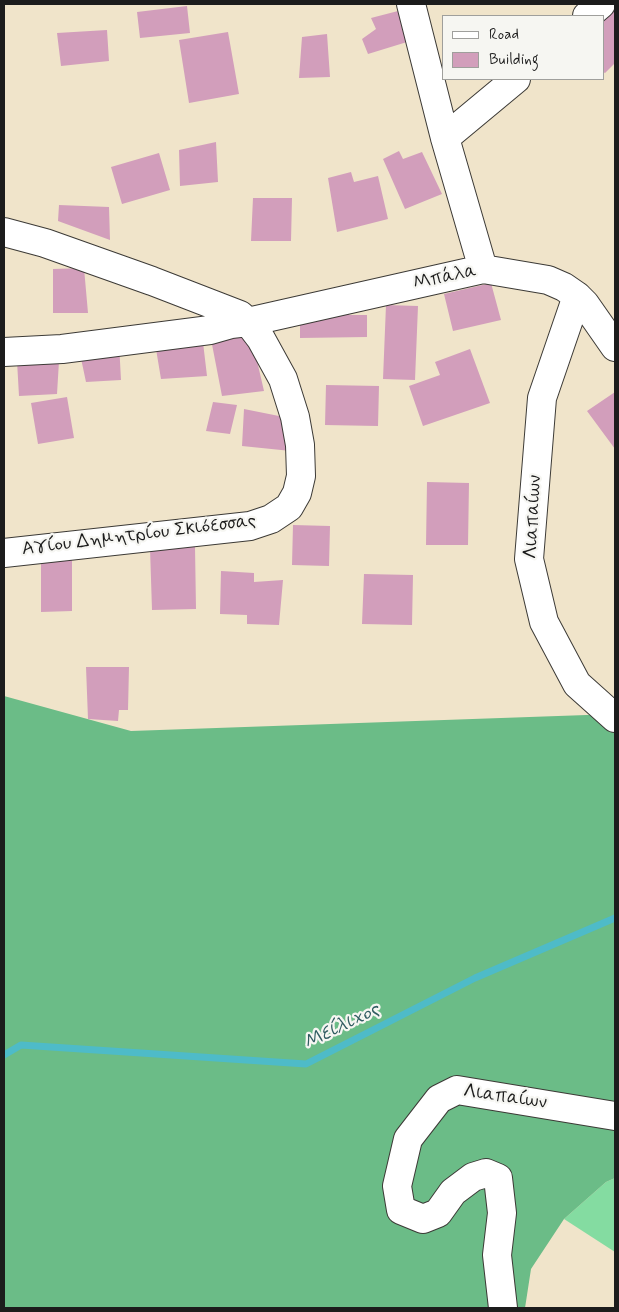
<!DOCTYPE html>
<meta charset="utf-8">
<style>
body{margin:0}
#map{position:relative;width:619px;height:1312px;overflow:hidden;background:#f0e4ca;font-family:Mynerve,sans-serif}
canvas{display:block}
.frame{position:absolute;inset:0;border:5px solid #1c1c1c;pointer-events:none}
.legend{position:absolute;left:442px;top:15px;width:162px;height:65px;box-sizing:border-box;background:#f6f6f2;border:1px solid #9f9f9c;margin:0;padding:6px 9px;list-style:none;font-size:15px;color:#1c1c1c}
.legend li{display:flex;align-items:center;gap:10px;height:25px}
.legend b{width:25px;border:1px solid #9f9f9c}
</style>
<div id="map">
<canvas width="619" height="1312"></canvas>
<div class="frame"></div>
<ul class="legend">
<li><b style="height:6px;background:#fff"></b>Road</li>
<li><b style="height:14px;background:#d29ebb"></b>Building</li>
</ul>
</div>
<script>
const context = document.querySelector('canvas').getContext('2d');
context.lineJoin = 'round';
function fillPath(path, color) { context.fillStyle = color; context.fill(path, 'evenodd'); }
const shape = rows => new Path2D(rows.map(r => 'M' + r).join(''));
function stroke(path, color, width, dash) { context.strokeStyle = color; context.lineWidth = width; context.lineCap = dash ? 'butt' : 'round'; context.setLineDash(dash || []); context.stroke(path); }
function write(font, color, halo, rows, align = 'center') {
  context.font = font + ' Mynerve,sans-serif'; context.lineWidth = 4.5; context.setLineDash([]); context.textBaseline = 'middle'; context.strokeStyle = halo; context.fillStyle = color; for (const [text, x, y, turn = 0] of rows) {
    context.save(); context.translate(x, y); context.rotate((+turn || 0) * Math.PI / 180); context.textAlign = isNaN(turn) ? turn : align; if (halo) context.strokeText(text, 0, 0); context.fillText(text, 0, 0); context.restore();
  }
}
const green = shape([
 [615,1178,615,1252,564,1219,606,1182]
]);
const forest = shape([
 [4,696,131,731,615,714,615,1178,606,1182,564,1219,531,1269,525,1308,4,1308]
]);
const stream = shape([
 [4,1055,21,1045,306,1064,475,978,615,918]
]);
const building = shape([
 [187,6,190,33,140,38,137,12],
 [610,7,615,13,615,63,605,73,603,72,603,16],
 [398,11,407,42,368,54,362,39,376,29,371,18],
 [107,30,109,61,61,66,57,33],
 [228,32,239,94,189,103,179,40],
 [327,34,330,77,299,78,302,37],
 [216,142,218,182,180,186,179,150],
 [399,151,403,159,422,152,442,194,405,209,383,159],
 [159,153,170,190,122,204,111,167],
 [351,172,354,182,378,176,388,219,337,232,328,178],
 [253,198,292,198,291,241,251,241],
 [59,205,109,207,110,240,58,221],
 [84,268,88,313,53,313,53,269],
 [491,283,501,320,453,331,444,294],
 [386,305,418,306,415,380,383,379],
 [349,309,349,315,367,315,367,337,300,338,300,316],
 [249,326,264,391,222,396,210,334],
 [202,334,207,376,161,379,154,337],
 [119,343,121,380,86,382,79,349],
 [470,349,490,403,423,426,409,386,440,375,435,362],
 [17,361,59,361,57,394,19,396],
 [326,385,379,386,378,426,325,425],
 [615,392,615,449,587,411],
 [67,397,74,438,38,444,31,403],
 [213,402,237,405,230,434,206,431],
 [244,409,289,418,291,451,242,446],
 [427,482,469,483,468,545,426,545],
 [293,525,330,526,329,566,292,565],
 [195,547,196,609,152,610,150,548],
 [41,559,72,559,72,611,41,612],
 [221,571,254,573,254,582,283,580,279,625,247,624,247,615,220,614],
 [364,574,413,575,412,625,362,624],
 [86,667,129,667,128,710,119,710,118,721,88,719]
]);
const minor = shape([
 [411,4,445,138,483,269],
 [587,16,601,4],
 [445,138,516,79],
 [4,232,45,243,152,281,240,315,248,322,261,339,283,379,295,417,300,445,301,476,297,493,289,507,271,519,250,526,4,553],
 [577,296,542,398,529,559,544,622,577,684,615,718],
 [4,352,62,349,210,330,231,324,248,322,483,269,548,280,564,287,577,296,585,304,615,347],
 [503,1308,497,1255,502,1213,498,1178,486,1173,473,1177,453,1192,438,1213,423,1219,401,1210,397,1186,408,1139,439,1099,457,1090,615,1116]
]);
const streetNames = [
 ["Μπάλα",445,278,-12],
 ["Λιαπαίων",534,517,-87],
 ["Αγίου Δημητρίου Σκιόεσσας",139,536,-7],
 ["Λιαπαίων",505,1098,8]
];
const waterNames = [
 ["Μείλιχος",342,1027,-26]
];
fillPath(green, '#84dca1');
fillPath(forest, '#6bbc87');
stroke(stream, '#4ebbc8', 7);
fillPath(building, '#d29ebb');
stroke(minor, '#3c3a36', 30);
stroke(minor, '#fff', 28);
write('19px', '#1c1c1c', '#f6f6f2', streetNames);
write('italic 20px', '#305c61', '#f6f6f2', waterNames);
</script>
